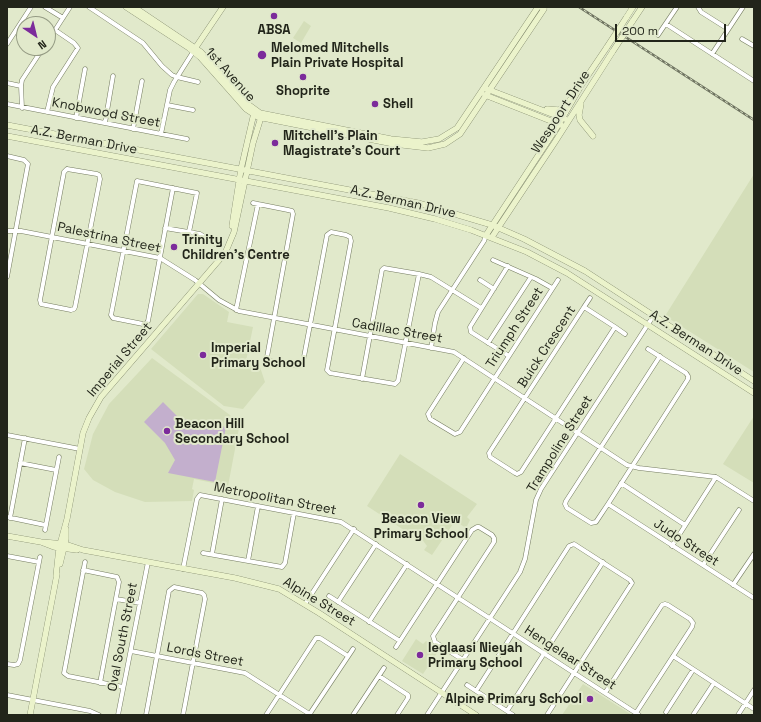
<!DOCTYPE html>
<style>
body{margin:0}
#map{position:relative;width:761px;height:722px;overflow:hidden;background:#e1e9cb;font-family:"Space Grotesk",sans-serif}
canvas{display:block}
.frame{position:absolute;inset:0;border:8px solid #22251a;pointer-events:none}
.north{position:absolute;left:16px;top:16px;width:40px;height:40px;box-sizing:border-box;background:#e1e9cb;border:1px solid #959b84;border-radius:50%;rotate:145deg;font-size:11px;font-weight:700;line-height:16px;text-align:center;color:#22251a}
.north::after{content:'';display:block;margin:auto;width:14px;height:18px;background:#7c2b9b;clip-path:polygon(50% 0,100% 100%,50% 72%,0 100%)}
.scale{position:absolute;left:615px;top:24px;width:111px;height:18px;box-sizing:border-box;border:2px solid #22251a;border-top:0;padding-left:5px;font-size:12px;line-height:14px;white-space:nowrap;color:#22251a;-webkit-text-stroke:3px #e1e9cb;paint-order:stroke}
</style>
<div id="map">
<canvas width="761" height="722"></canvas>
<div class="frame"></div>
<div class="north">N</div>
<div class="scale">200 m</div>
</div>
<script>
const context = document.querySelector('canvas').getContext('2d');
context.lineJoin = 'round';
function fillPath(path, color) { context.fillStyle = color; context.fill(path, 'evenodd'); }
const shape = rows => new Path2D(rows.map(r => 'M' + r).join(''));
function stroke(path, color, width, dash) { context.strokeStyle = color; context.lineWidth = width; context.lineCap = dash ? 'butt' : 'round'; context.setLineDash(dash || []); context.stroke(path); }
function write(font, color, halo, rows, align = 'center') {
  context.font = font + ' "Space Grotesk",sans-serif'; context.lineWidth = 4; context.setLineDash([]); context.textBaseline = 'middle'; context.strokeStyle = halo; context.fillStyle = color; for (const [text, x, y, turn = 0] of rows) {
    context.save(); context.translate(x, y); context.rotate((+turn || 0) * Math.PI / 180); context.textAlign = isNaN(turn) ? turn : align; if (halo) context.strokeText(text, 0, 0); context.fillText(text, 0, 0); context.restore();
  }
}
const built = shape([
 [304,21,311,26,301,43,293,38],
 [754,174,754,372,665,316],
 [198,294,203,294,229,312,227,322,253,327,246,361,259,364,265,382,243,409,224,406,151,349],
 [152,358,230,415,239,428,228,486,194,479,192,489,194,490,192,501,145,502,115,492,93,480,84,469,93,434,109,404],
 [754,416,754,483,723,464],
 [400,454,477,504,467,517,470,520,466,528,455,521,432,555,424,550,427,546,415,530,410,534,367,506],
 [416,639,423,644,426,641,439,650,423,674,402,661],
 [583,684,632,715,562,715]
]);
const green = shape([
 [163,402,179,418,226,427,215,482,168,473,175,460,165,443,144,422]
]);
const street = shape([
 [45,7,63,18],
 [89,7,143,43,162,66,172,75,177,77,198,82],
 [698,7,701,12,728,29],
 [666,24,754,81],
 [658,35,677,7],
 [742,39,754,46],
 [48,41,70,7],
 [7,44,31,7],
 [712,54,743,7],
 [7,83,21,86],
 [7,104,187,139],
 [167,105,193,110],
 [22,108,21,86,22,80,43,48],
 [47,112,53,87,78,48,74,43,55,30],
 [76,118,85,69],
 [105,123,113,76],
 [133,129,142,81],
 [161,134,170,90,174,82,193,52],
 [7,156,24,160,28,164,7,277],
 [67,169,97,174,99,175,100,179,75,307,74,309,71,310,41,304,40,300,64,172,67,169],
 [173,188,148,321,146,324,143,324,113,318,111,315,137,181,197,193,189,232],
 [253,203,288,210,292,211,293,214,267,357,270,361,298,366,303,362,327,235,331,232,346,235,350,237,351,241,327,370,330,373,395,384,398,381,419,274],
 [165,228,200,234,217,245],
 [7,231,21,231,160,258,195,280,219,300,239,311,454,352,627,465,639,468,716,477,754,501],
 [493,260,536,279,552,288],
 [508,266,470,327,471,332,509,356],
 [480,280,494,289],
 [584,307,615,327,521,472,517,474,515,473,490,457,489,453,584,307],
 [584,307,590,298],
 [236,310,258,204],
 [615,327,625,334],
 [488,343,531,277],
 [431,348,435,323,438,312,484,241,486,235],
 [648,349,686,373,688,376,688,379,608,504,596,522,591,523,567,508,565,504,566,501,660,356],
 [464,358,428,414,430,419,455,434,460,432,558,280],
 [362,379,382,270,384,268,419,274,431,277,481,308],
 [7,435,80,449],
 [20,463,56,470],
 [621,483,685,525],
 [608,504,754,598],
 [7,517,45,525],
 [10,518,25,438],
 [45,530,59,457],
 [672,546,716,477],
 [203,553,282,567,285,563,294,513],
 [212,554,222,499],
 [7,556,39,562],
 [248,561,258,506],
 [85,562,64,673,68,676,123,687],
 [703,565,739,510],
 [183,569,197,499,200,495,341,522,639,715],
 [83,570,117,577,119,582,100,683],
 [733,585,754,554],
 [329,596,400,641],
 [116,599,140,603],
 [338,602,376,544],
 [305,604,354,529],
 [369,622,407,564],
 [396,647,472,530,477,527,479,527,492,535,494,538,494,542,433,636,435,642,463,660],
 [131,651,245,673,311,715],
 [673,656,754,709],
 [7,664,14,665,18,664,20,660,40,557],
 [379,676,408,695,408,698,397,715],
 [467,685,513,715],
 [476,691,569,546,574,544,630,580,632,583,547,715],
 [605,693,662,605,665,604,668,605,690,619,693,623,692,627,636,713],
 [7,695,90,711,99,715],
 [507,711,603,562],
 [666,712,693,670],
 [118,715,148,562],
 [146,715,169,591,174,587,202,593,204,595,205,599,183,715],
 [266,715,316,638,320,638,348,656],
 [309,715,353,649],
 [353,715,384,668],
 [427,715,520,572,525,559,536,500,541,489,654,315],
 [693,715,714,683],
 [738,715,754,690]
]);
const secondary = shape([
 [126,7,189,48,200,57,246,109,258,117,394,144,428,148,445,144,460,134,544,9,541,7],
 [134,7,201,52,249,105,260,113,391,139,422,142,439,139,457,128,538,7],
 [626,18,633,7],
 [632,22,642,7],
 [194,50,223,7],
 [487,89,565,119],
 [485,95,561,125],
 [581,104,579,115,580,120,593,136],
 [547,109,559,110,565,106,570,100],
 [7,125,418,203,492,225,524,239,585,271,754,381],
 [7,136,389,208,435,219,471,230,527,252,567,273,754,393],
 [232,226,241,169,254,113],
 [486,235,559,124,582,84,607,47],
 [492,237,555,142,613,51],
 [7,536,41,542,54,547,77,550],
 [41,542,65,544,83,550,235,578,279,589,319,613,476,715],
 [60,564,66,539,66,529],
 [56,576,59,548,67,519,83,433,89,418,101,397,220,259,226,251,234,232,253,143,262,114],
 [30,715,57,574]
]);
const rail = shape([
 [579,7,754,120]
]);
const secondaryBridge = shape([
 [607,47,626,18],
 [613,51,632,22]
]);
const markers = [
 [274,16,4,"#7c2b9b"],
 [262,55,5,"#7c2b9b"],
 [303,77,4,"#7c2b9b"],
 [375,104,4,"#7c2b9b"],
 [275,143,4,"#7c2b9b"],
 [174,247,4,"#7c2b9b"],
 [203,355,4,"#7c2b9b"],
 [167,431,4,"#7c2b9b"],
 [421,505,4,"#7c2b9b"],
 [420,655,4,"#7c2b9b"],
 [590,699,4,"#7c2b9b"]
];
const poiNames = [
 ["ABSA",274,30,"center"],
 ["Melomed Mitchells",271,48],
 ["Plain Private Hospital",271,63],
 ["Shoprite",303,91,"center"],
 ["Shell",383,104],
 ["Mitchell's Plain",283,136],
 ["Magistrate's Court",283,151],
 ["Trinity",182,240],
 ["Children's Centre",182,255],
 ["Imperial",211,348],
 ["Primary School",211,363],
 ["Beacon Hill",175,424],
 ["Secondary School",175,439],
 ["Beacon View",421,519,"center"],
 ["Primary School",421,534,"center"],
 ["Ieglaasi Nieyah",428,648],
 ["Primary School",428,663],
 ["Alpine Primary School",582,699,"right"]
];
const streetNames = [
 ["1st Avenue",230,75,48],
 ["Wespoort Drive",561,112,-57],
 ["Knobwood Street",106,113,11],
 ["A.Z. Berman Drive",84,140,11],
 ["A.Z. Berman Drive",403,202,13],
 ["Palestrina Street",109,238,12],
 ["Triumph Street",515,328,-57],
 ["Cadillac Street",397,331,10],
 ["A.Z. Berman Drive",696,343,33],
 ["Buick Crescent",547,347,-57],
 ["Imperial Street",120,360,-50],
 ["Trampoline Street",560,444,-58],
 ["Metropolitan Street",275,499,11],
 ["Judo Street",686,543,33],
 ["Alpine Street",319,602,31],
 ["Oval South Street",123,637,-79],
 ["Lords Street",205,655,11],
 ["Hengelaar Street",570,658,33]
];
fillPath(built, '#d4deb9');
fillPath(green, '#c3afcd');
stroke(street, '#757c61', 5);
stroke(secondary, '#757c61', 6);
stroke(street, '#fff', 4);
stroke(secondary, '#ebf3cb', 5.5);
stroke(rail, '#6e7360', 2.5);
stroke(rail, '#e1e9cb', 1, [3]);
stroke(secondaryBridge, '#757c61', 6, []);
stroke(secondaryBridge, '#ebf3cb', 5.5);
for (const [x, y, r, color] of markers) { const dot = new Path2D(); dot.arc(x, y, r, 0, 2 * Math.PI); context.fillStyle = color; context.fill(dot); stroke(dot, '#e1e9cb', 1.5); }
write('bold 13px', '#22251a', '#e1e9cb', poiNames, 'left');
write('13px', '#22251a', '#e1e9cb', streetNames);
</script>
